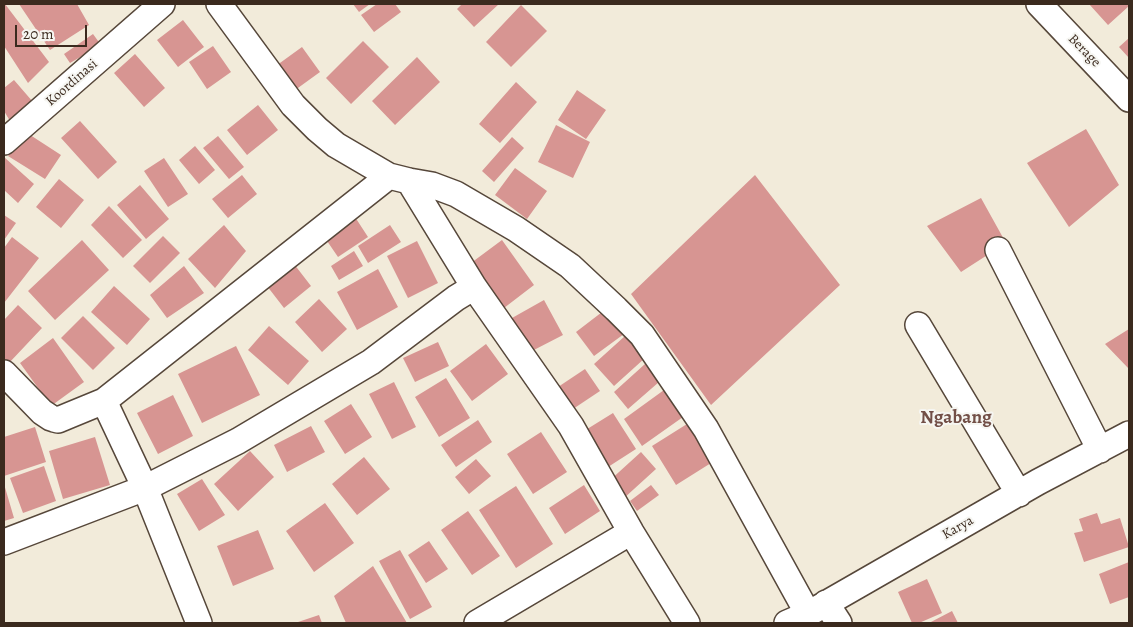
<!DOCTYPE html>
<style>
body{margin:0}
#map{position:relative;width:1133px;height:627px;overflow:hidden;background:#f2ebda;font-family:Alegreya,serif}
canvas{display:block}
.frame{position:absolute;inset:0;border:5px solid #3b2a1e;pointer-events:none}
.scale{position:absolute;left:15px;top:25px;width:72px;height:22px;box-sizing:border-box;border:2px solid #3b2a1e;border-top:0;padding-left:6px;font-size:15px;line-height:18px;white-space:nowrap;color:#3b2a1e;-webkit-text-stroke:4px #f6f6f2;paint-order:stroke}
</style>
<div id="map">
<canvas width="1133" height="627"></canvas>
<div class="frame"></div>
<div class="scale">20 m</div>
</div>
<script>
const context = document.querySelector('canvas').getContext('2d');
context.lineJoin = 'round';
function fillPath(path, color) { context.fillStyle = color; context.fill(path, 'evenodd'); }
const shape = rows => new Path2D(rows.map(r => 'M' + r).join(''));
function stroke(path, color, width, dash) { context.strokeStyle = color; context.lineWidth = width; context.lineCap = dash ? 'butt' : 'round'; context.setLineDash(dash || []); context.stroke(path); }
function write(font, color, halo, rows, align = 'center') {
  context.font = font + ' Alegreya,serif'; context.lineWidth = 4; context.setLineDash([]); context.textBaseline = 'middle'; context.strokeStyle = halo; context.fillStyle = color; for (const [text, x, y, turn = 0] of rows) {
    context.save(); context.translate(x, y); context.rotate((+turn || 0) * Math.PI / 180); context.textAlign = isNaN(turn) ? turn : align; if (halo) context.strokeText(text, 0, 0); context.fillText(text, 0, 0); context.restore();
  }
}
const building = shape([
 [4,4,5,4,49,62,28,83,4,46],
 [19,4,77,4,89,25,50,50],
 [353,4,370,4,359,12],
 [377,4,395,4,401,12,374,32,361,15],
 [462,4,499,4,474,27,457,9],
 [1089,4,1129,4,1129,6,1108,25],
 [521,5,547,31,511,67,486,42],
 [183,20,204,47,178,67,157,40],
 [93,34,101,45,70,63,64,54],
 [1129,38,1129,58,1119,47],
 [363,41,389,67,351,104,326,78],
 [213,46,231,72,207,89,189,62],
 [302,47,320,72,291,93,273,68],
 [135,54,165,88,144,107,114,73],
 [417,57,440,82,395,125,372,101],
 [14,80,33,102,10,121,4,111,4,88],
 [516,82,537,102,500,143,479,124],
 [577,90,606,110,586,139,558,120],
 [258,105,278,130,247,155,227,130],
 [80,121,117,162,98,179,61,138],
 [556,125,590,142,573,178,538,162],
 [1086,129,1119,185,1069,227,1027,163],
 [24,131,61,155,45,179,8,156],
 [218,136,244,167,229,179,203,148],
 [512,137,524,148,494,182,482,171],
 [195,146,215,170,199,184,179,160],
 [4,157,34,184,18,203,4,190],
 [164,158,188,194,168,207,144,171],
 [515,168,547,191,527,219,495,195],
 [242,175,257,194,228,218,212,199],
 [755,175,840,285,711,405,631,294],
 [59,179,84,200,61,228,36,207],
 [140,185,169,219,146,239,117,205],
 [981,198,1006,243,961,272,927,226],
 [109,206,142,240,123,258,91,225],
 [4,215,16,223,4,240],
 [355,217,368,237,338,257,325,238],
 [224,225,246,251,215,288,188,259],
 [390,225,401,242,368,263,358,246],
 [163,236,180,253,150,283,133,266],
 [12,237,39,258,4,303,4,248],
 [82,240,109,270,55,320,28,291],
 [502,240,534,285,504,308,471,263],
 [417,241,438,283,408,298,387,256],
 [354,251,363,266,339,280,331,266],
 [294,264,311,286,284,308,267,286],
 [184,266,204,293,167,318,150,295],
 [378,269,398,307,357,330,337,292],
 [114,286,150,319,127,345,91,312],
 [319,299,347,329,322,352,295,322],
 [544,300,563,335,530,352,512,318],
 [18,305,42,328,9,363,4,358,4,320],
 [606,309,624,334,594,356,576,332],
 [83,316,115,348,93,370,61,338],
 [269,326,309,361,288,385,248,350],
 [1129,329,1129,369,1105,344],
 [625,336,645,358,614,386,594,364],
 [53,338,84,382,51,406,20,363],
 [438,342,449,366,415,382,403,358],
 [486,344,508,374,472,401,450,371],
 [236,346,260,395,202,423,178,374],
 [645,364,659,382,628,409,614,392],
 [585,369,600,391,570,411,555,389],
 [446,378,470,418,439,437,415,397],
 [394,382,416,427,392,439,369,394],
 [664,390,683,417,642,446,624,419],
 [173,395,193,436,158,454,137,413],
 [351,404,372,437,345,454,324,421],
 [613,413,636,449,608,467,584,431],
 [478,420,492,442,456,467,441,445],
 [687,424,711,463,676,485,652,446],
 [311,426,325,452,287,472,274,445],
 [35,427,46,462,4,476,4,437],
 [541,432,567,472,533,494,507,454],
 [95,437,110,485,63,499,49,451],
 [250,451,274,477,238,511,214,484],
 [641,452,656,469,623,499,608,482],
 [364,457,390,489,357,515,332,484],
 [476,459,491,476,469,494,455,477],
 [44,466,56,501,23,513,10,478],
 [202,479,225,515,199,531,177,494],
 [4,484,14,518,4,521],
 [584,485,600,511,565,534,549,508],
 [651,485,659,495,637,511,630,501],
 [516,486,553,544,516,568,479,510],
 [325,503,354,543,314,572,286,531],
 [468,511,500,556,472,575,441,530],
 [1097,513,1101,524,1120,518,1129,547,1084,562,1074,533,1083,531,1079,519],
 [258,530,274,569,233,586,217,546],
 [429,541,448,569,426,583,408,555],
 [400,550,432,607,410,619,379,561],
 [1129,562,1129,597,1110,604,1099,574],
 [373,566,407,623,346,623,334,596],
 [927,579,942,613,919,623,912,623,898,592],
 [952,611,958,623,929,623],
 [319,615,322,623,295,623]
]);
const minor = shape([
 [219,4,293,105,317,129,336,145,389,176,409,181,432,185,456,194,516,229,570,266,616,309,642,335,706,429,808,614],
 [1039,4,1129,99],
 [4,142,162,4],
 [409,181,474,287,571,426,631,532,687,623],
 [998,250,1100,450],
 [918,325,1019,494],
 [4,373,42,412,51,418,54,419,58,420,70,415,104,401,389,176],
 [104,401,145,488,199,623],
 [4,542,145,488,238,441,371,362,456,298,474,287],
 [826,603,839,623],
 [477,623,631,532],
 [787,623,808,614,1038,482,1129,434]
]);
const streetNames = [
 ["Berage",1084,51,46],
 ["Koordinasi",72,83,-41],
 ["Karya",958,528,-30]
];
const districtNames = [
 ["Ngabang",956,418]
];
fillPath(building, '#d79592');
stroke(minor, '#56473a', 28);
stroke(minor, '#fff', 25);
write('14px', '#3b2a1e', '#f6f6f2', streetNames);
write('bold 19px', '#724f47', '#f6f6f2', districtNames);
</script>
